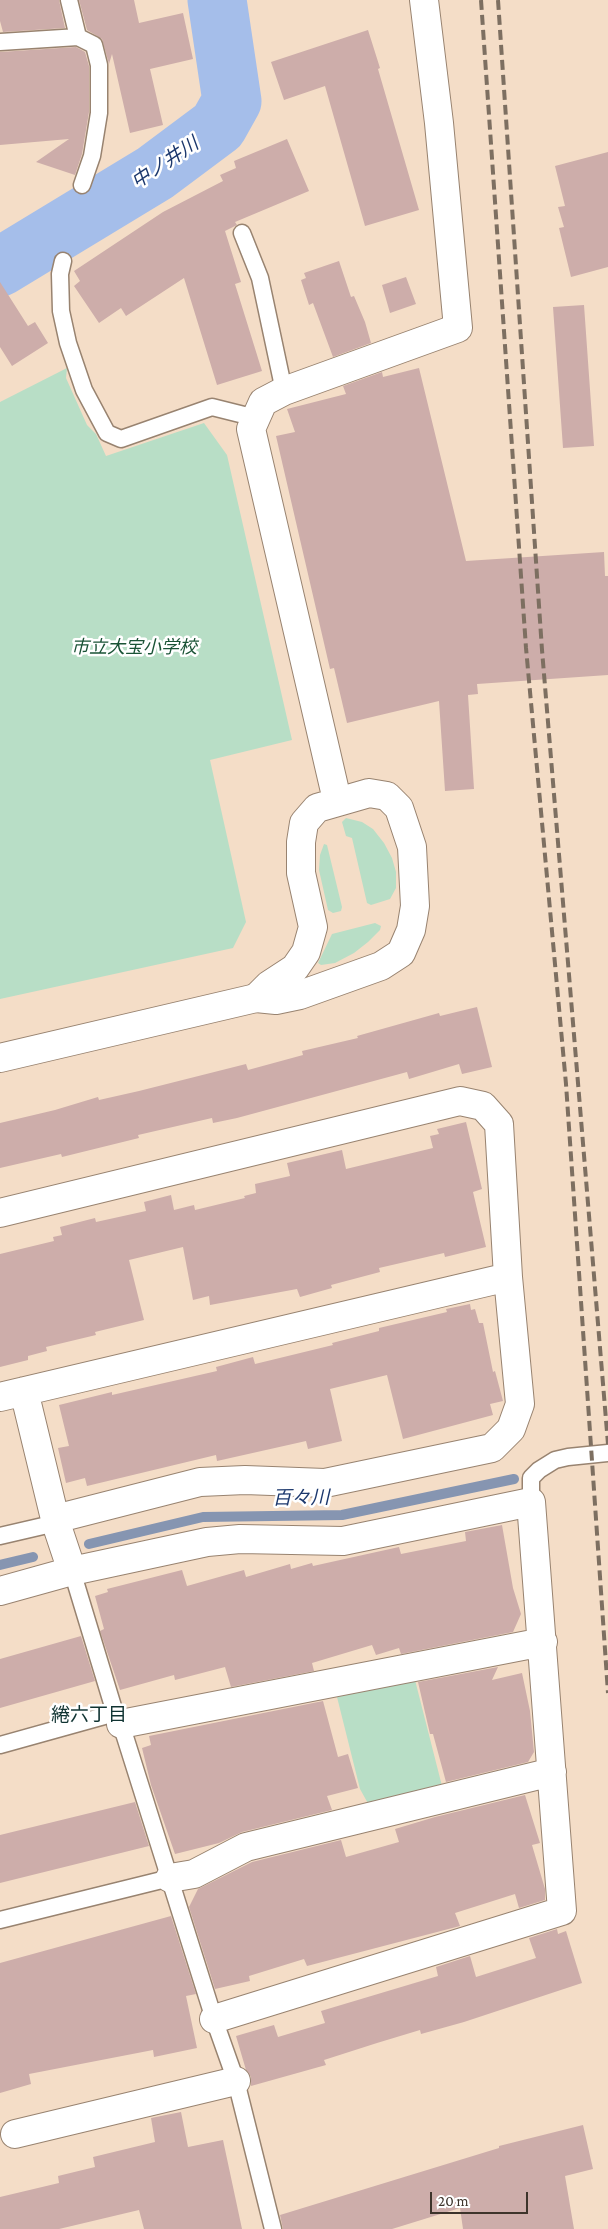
<!DOCTYPE html>
<meta charset="utf-8">
<style>
body{margin:0}
#map{position:relative;width:608px;height:2229px;overflow:hidden;background:#f4ddc7;font-family:"Crimson Pro",serif}
canvas{display:block}
.scale{position:absolute;left:430px;top:2192px;width:98px;height:22px;box-sizing:border-box;border:2px solid #3d342b;border-top:0;padding-left:6px;font-size:15px;line-height:18px;white-space:nowrap;color:#3d342b;-webkit-text-stroke:4px #fff;paint-order:stroke}
</style>
<div id="map">
<canvas width="608" height="2229"></canvas>
<div class="scale">20 m</div>
</div>
<script>
const context = document.querySelector('canvas').getContext('2d');
context.lineJoin = 'round';
function fillPath(path, color) { context.fillStyle = color; context.fill(path, 'evenodd'); }
const shape = rows => new Path2D(rows.map(r => 'M' + r).join(''));
function stroke(path, color, width, dash) { context.strokeStyle = color; context.lineWidth = width; context.lineCap = dash ? 'butt' : 'round'; context.setLineDash(dash || []); context.stroke(path); }
function write(font, color, halo, rows, align = 'center') {
  context.font = font + ' "Crimson Pro","Noto Sans JP",serif'; context.lineWidth = 5; context.setLineDash([]); context.textBaseline = 'middle'; context.strokeStyle = halo; context.fillStyle = color; for (const [text, x, y, turn = 0] of rows) {
    context.save(); context.translate(x, y); context.rotate((+turn || 0) * Math.PI / 180); context.textAlign = isNaN(turn) ? turn : align; if (halo) context.strokeText(text, 0, 0); context.fillText(text, 0, 0); context.restore();
  }
}
const green = shape([
 [67,368,66,378,87,425,96,434,106,456,204,423,227,455,292,740,210,760,246,922,233,948,0,999,0,402],
 [346,818,362,822,373,829,384,843,392,858,396,872,396,888,390,899,371,905,367,903,352,838,346,836,342,822],
 [324,844,327,845,342,907,341,911,333,913,328,910,319,870,320,855],
 [375,923,381,926,380,930,368,942,354,953,335,963,321,965,318,963,332,934],
 [415,1680,442,1786,370,1807,360,1789,337,1697]
]);
const stream = shape([
 [89,1544,203,1517,342,1515,514,1479],
 [0,1565,33,1557]
]);
const river = shape([
 [0,267,155,173,218,126,232,101,217,0]
]);
const building = shape([
 [0,0,59,0,65,28,3,32,0,21],
 [79,0,134,0,139,23,183,13,193,59,150,69,163,125,130,133,112,54,109,64,102,39,87,30],
 [368,30,380,68,378,69,419,210,365,226,325,86,284,100,271,62],
 [76,47,85,52,89,66,89,112,82,154,75,175,36,162,69,139,0,145,0,52],
 [287,139,309,191,235,222,237,225,225,231,241,282,235,284,262,371,217,385,184,278,126,316,121,308,99,323,74,286,80,281,74,271,163,212,223,181,220,175,236,168,234,161],
 [608,152,608,267,571,277,559,228,564,227,558,207,565,206,555,166],
 [339,261,351,297,354,296,365,322,371,343,333,357,313,303,309,305,301,280,306,278,304,273],
 [406,277,416,304,390,313,382,285],
 [0,282,28,326,35,322,48,343,12,366,0,347],
 [584,305,594,446,563,448,553,307],
 [419,368,466,561,604,552,605,576,608,576,608,675,477,684,478,694,468,695,474,789,445,791,439,701,347,723,334,668,330,669,276,436,295,432,287,409,346,394,343,386,382,372,383,377],
 [477,1007,492,1067,462,1074,459,1064,409,1079,407,1072,237,1118,213,1123,212,1118,138,1135,139,1138,62,1157,61,1154,0,1168,0,1123,55,1110,98,1097,99,1100,139,1091,246,1064,248,1070,303,1055,302,1051,358,1038,357,1036,439,1013,440,1016],
 [466,1122,482,1189,473,1192,486,1247,445,1257,444,1253,379,1268,380,1272,331,1285,332,1288,300,1297,297,1289,210,1305,209,1296,193,1300,183,1247,129,1260,144,1320,95,1332,96,1335,46,1347,47,1351,28,1356,28,1360,0,1367,0,1254,54,1241,53,1237,62,1235,60,1227,95,1218,96,1222,146,1211,144,1202,171,1195,174,1210,194,1205,195,1210,245,1198,244,1196,256,1193,255,1184,290,1176,287,1163,342,1150,346,1169,433,1148,430,1136,439,1134,437,1129],
 [470,1304,471,1310,475,1309,479,1323,483,1323,493,1372,495,1371,503,1401,490,1404,493,1415,403,1439,387,1375,330,1389,342,1441,308,1449,306,1441,217,1461,216,1455,87,1486,85,1478,66,1483,58,1448,69,1446,59,1405,112,1392,112,1395,217,1371,216,1367,253,1357,255,1364,333,1345,332,1343,379,1331,379,1328,447,1312,446,1309],
 [502,1525,513,1588,521,1614,513,1632,401,1654,399,1648,376,1655,372,1645,312,1663,314,1671,231,1687,225,1667,175,1680,174,1675,120,1690,100,1631,104,1629,95,1596,108,1592,107,1589,182,1570,187,1586,244,1570,246,1577,290,1564,291,1569,312,1563,313,1566,399,1547,401,1554,466,1541,465,1532],
 [81,1636,95,1681,0,1708,0,1659],
 [498,1667,492,1680,522,1673,530,1711,534,1752,528,1762,446,1782,433,1734,430,1734,418,1682],
 [323,1701,338,1757,348,1754,358,1788,327,1796,332,1810,242,1832,219,1843,175,1854,151,1785,142,1748,151,1745,149,1736],
 [525,1795,540,1843,532,1845,545,1889,545,1900,519,1908,515,1894,455,1913,460,1926,307,1966,304,1959,249,1976,250,1981,215,1989,189,1907,198,1889,252,1862,341,1840,346,1857,399,1842,395,1829,435,1817],
 [135,1802,149,1846,0,1883,0,1835],
 [171,1916,196,1994,186,1996,197,2048,154,2057,153,2050,29,2074,31,2084,0,2093,0,1963],
 [557,1929,558,1934,566,1931,582,1983,464,2022,421,2034,420,2030,377,2043,324,2060,326,2065,251,2086,251,2077,246,2070,236,2036,274,2025,278,2037,325,2023,321,2011,438,1976,436,1967,470,1956,476,1977,536,1958,529,1938],
 [181,2112,188,2147,223,2140,242,2229,144,2229,139,2210,59,2229,0,2229,0,2197,59,2183,58,2176,95,2167,93,2157,155,2142,151,2118],
 [583,2125,593,2169,565,2176,574,2229,463,2229,460,2208,392,2229,283,2229,280,2215,499,2148,499,2146]
]);
const lane = shape([
 [69,0,78,37],
 [0,42,78,37,94,45,99,65,99,113,92,156,82,185],
 [242,233,260,278,284,391],
 [63,261,60,274,61,311,68,343,84,390,107,433,121,439,212,407,256,418],
 [531,1502,531,1478,539,1470,555,1460,568,1457,608,1453],
 [0,1536,56,1523],
 [72,1571,115,1713,121,1724,214,2019,236,2081,273,2229],
 [0,1745,115,1713],
 [0,1920,170,1878]
]);
const street = shape([
 [369,793,387,796,399,808,412,847,415,906,411,930,401,953,381,966,300,995,276,1000,256,998,269,985,295,968,306,952,313,927,301,873,301,842,304,823,317,808,369,793],
 [337,800,251,429,263,402,284,391,458,328,439,123,424,0],
 [0,1213,460,1101,483,1106,499,1124,508,1277,520,1404,511,1429,492,1448,325,1483,245,1480,200,1482,55,1519],
 [24,1391,56,1523,72,1571],
 [0,1397,508,1277],
 [0,1591,72,1571,207,1542,240,1539,343,1541,531,1502,562,1911,214,2019],
 [121,1724,543,1642],
 [170,1878,194,1874,246,1847,552,1772],
 [15,2134,236,2081]
]);
const secondary = shape([
 [0,1058,256,998]
]);
const rail = shape([
 [481,0,526,648,566,1084,608,1693],
 [498,0,542,650,608,1444]
]);
const parkNames = [
 ["市立大宝小学校",134,647]
];
const waterNames = [
 ["中ノ井川",165,163,-34],
 ["百々川",301,1498,-1]
];
const neighbourhoodNames = [
 ["綣六丁目",89,1715]
];
fillPath(green, '#b8dec6');
stroke(stream, '#8695b1', 10);
stroke(river, '#a5beea', 59);
fillPath(building, '#cdadaa');
stroke(lane, '#988370', 19);
stroke(street, '#988370', 30);
stroke(secondary, '#988370', 30);
stroke(lane, '#fff', 16);
stroke(street, '#fff', 28);
stroke(secondary, '#fff', 28);
stroke(rail, '#7d6f61', 4, [10, 5]);
write('italic 18px', '#1a5336', '#fff', parkNames);
write('italic 19px', '#1c386d', '#fff', waterNames);
write('19px', '#103332', '#fff', neighbourhoodNames);
</script>
